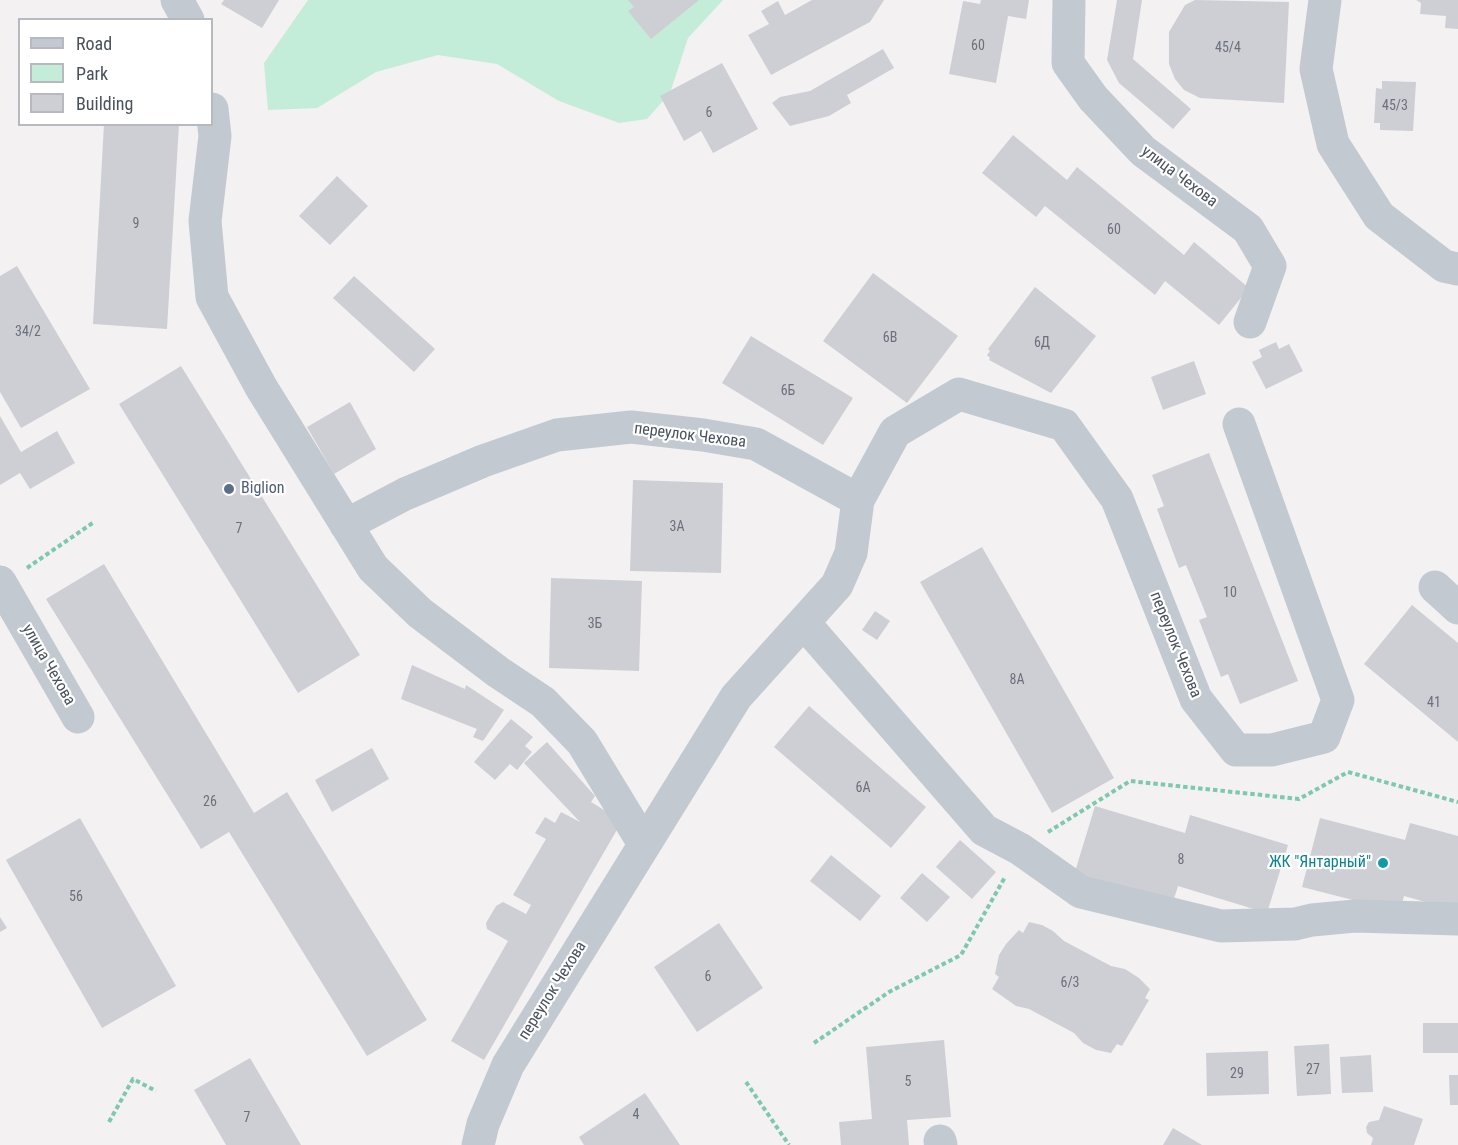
<!DOCTYPE html>
<meta charset="utf-8">
<style>
body{margin:0}
#map{position:relative;width:1458px;height:1145px;overflow:hidden;background:#f3f1f1;font-family:"Roboto Condensed",sans-serif}
canvas{display:block}
.legend{position:absolute;left:18px;top:18px;width:195px;height:108px;box-sizing:border-box;background:#fff;border:2px solid #b7b9be;margin:0;padding:8px 10px;list-style:none;font-size:18px;color:#4a515d}
.legend li{display:flex;align-items:center;gap:12px;height:30px}
.legend b{width:30px;border:2px solid #b7b9be}
</style>
<div id="map">
<canvas width="1458" height="1145"></canvas>
<ul class="legend">
<li><b style="height:8px;background:#c2c9d1"></b>Road</li>
<li><b style="height:16px;background:#c3edd8"></b>Park</li>
<li><b style="height:16px;background:#cecfd5"></b>Building</li>
</ul>
</div>
<script>
const context = document.querySelector('canvas').getContext('2d');
context.lineJoin = 'round';
function fillPath(path, color) { context.fillStyle = color; context.fill(path, 'evenodd'); }
const shape = rows => new Path2D(rows.map(r => 'M' + r).join(''));
function stroke(path, color, width, dash) { context.strokeStyle = color; context.lineWidth = width; context.lineCap = dash ? 'butt' : 'round'; context.setLineDash(dash || []); context.stroke(path); }
function write(font, color, halo, rows, align = 'center') {
  context.font = font + ' "Roboto Condensed",sans-serif'; context.lineWidth = 4.5; context.setLineDash([]); context.textBaseline = 'middle'; context.strokeStyle = halo; context.fillStyle = color; for (const [text, x, y, turn = 0] of rows) {
    context.save(); context.translate(x, y); context.rotate((+turn || 0) * Math.PI / 180); context.textAlign = isNaN(turn) ? turn : align; if (halo) context.strokeText(text, 0, 0); context.fillText(text, 0, 0); context.restore();
  }
}
const green = shape([
 [308,0,723,0,688,38,670,93,647,119,619,123,559,101,497,64,438,55,376,72,317,108,268,110,264,63]
]);
const building = shape([
 [224,0,279,0,262,28,221,4],
 [628,0,699,0,651,39,628,11,634,7],
 [812,0,884,0,870,22,771,75,748,35,769,24,761,11,778,1,785,15],
 [981,0,1029,0,1026,19,1008,16,996,83,949,74,963,1,980,4],
 [1117,0,1142,0,1133,59,1191,109,1173,129,1119,83,1107,60],
 [1195,0,1289,2,1284,103,1200,98,1184,90,1175,79,1169,64,1169,32,1185,5],
 [1416,0,1458,0,1458,29,1445,28,1446,16,1420,14,1421,3],
 [883,49,894,68,847,95,851,103,829,116,790,126,772,103,780,97,810,91],
 [722,63,758,129,713,153,701,131,684,141,660,96],
 [1382,81,1416,82,1413,131,1380,130,1380,123,1374,123,1376,88,1382,89],
 [104,124,179,124,167,329,93,324],
 [1013,135,1067,180,1077,167,1184,255,1194,242,1249,288,1219,325,1165,281,1155,295,1045,206,1036,217,982,173],
 [337,176,368,206,330,245,299,216],
 [17,266,90,389,21,428,0,392,0,276],
 [873,273,958,336,907,403,823,341],
 [354,276,435,349,414,372,333,298],
 [1035,287,1096,336,1051,393,989,360,990,358,987,355,990,351,988,349],
 [751,336,853,398,823,445,722,383],
 [1276,342,1279,349,1289,344,1303,371,1266,389,1252,362,1262,357,1259,350],
 [1194,361,1206,394,1163,410,1151,377],
 [181,366,360,655,298,693,119,404],
 [350,402,376,449,334,474,307,427],
 [0,416,21,452,57,431,75,463,30,489,20,473,0,485],
 [1209,453,1298,681,1240,704,1228,674,1221,677,1199,620,1207,617,1186,565,1179,568,1157,509,1164,506,1152,475],
 [633,480,723,483,721,573,630,571],
 [982,547,1114,778,1052,813,920,582],
 [104,564,254,813,287,792,427,1020,367,1056,229,832,201,849,46,599],
 [551,578,642,581,639,671,549,668],
 [1412,605,1458,643,1458,742,1364,664],
 [875,611,890,621,877,640,862,630],
 [412,665,465,689,466,685,504,710,483,741,473,737,477,729,401,699],
 [809,706,926,807,891,848,774,747],
 [511,719,533,737,525,746,532,752,517,770,510,764,495,780,474,762],
 [547,742,595,796,591,802,622,821,484,1060,451,1041,508,941,487,929,486,923,496,906,503,902,526,914,531,905,513,895,546,839,535,833,545,817,555,823,561,812,580,822,524,763],
 [372,748,389,779,332,812,315,780],
 [1095,806,1185,833,1190,815,1288,845,1267,913,1178,886,1172,905,1074,875],
 [80,818,176,986,102,1028,6,860],
 [1320,818,1405,840,1410,823,1458,836,1458,911,1404,896,1401,907,1392,910,1302,887],
 [960,840,996,872,972,899,936,867],
 [831,855,881,896,860,921,810,881],
 [922,873,950,897,927,922,900,898],
 [0,917,7,928,0,932],
 [1029,922,1042,925,1053,931,1064,941,1111,966,1125,969,1139,978,1150,989,1145,998,1149,1000,1122,1046,1117,1044,1111,1053,1096,1050,1083,1043,1074,1033,1029,1009,1016,1006,992,989,999,977,995,974,999,955,1006,944,1019,930,1023,933],
 [719,923,763,988,697,1032,654,967],
 [1423,1023,1458,1023,1458,1053,1423,1053],
 [944,1040,951,1117,907,1120,909,1145,841,1145,839,1122,872,1119,866,1047],
 [1329,1044,1331,1094,1297,1096,1294,1046],
 [1268,1051,1269,1094,1207,1096,1206,1053],
 [1371,1055,1373,1092,1342,1093,1340,1057],
 [250,1058,301,1145,226,1145,194,1090],
 [1449,1075,1458,1075,1458,1105,1450,1105],
 [645,1093,680,1145,584,1145,579,1137],
 [1384,1106,1423,1119,1414,1145,1371,1145,1373,1138,1367,1133,1366,1127,1369,1122,1379,1120],
 [1173,1128,1202,1145,1163,1145]
]);
const path = shape([
 [27,568,94,522],
 [1048,832,1130,781,1299,799,1348,772,1458,802],
 [814,1043,889,992,961,955,1005,877],
 [746,1082,789,1145],
 [109,1122,133,1079,156,1091]
]);
const minor = shape([
 [177,0,188,20],
 [1069,0,1068,63,1093,98,1143,151,1248,229,1270,266,1250,322],
 [1325,0,1316,69,1333,144,1379,216,1444,266,1458,269],
 [212,109,215,136,205,221,212,297,261,387,373,568,420,613,498,672,543,702,582,742,644,844],
 [346,525,405,494,483,461,557,435,631,427,703,435,756,444,858,500],
 [0,582,78,717],
 [1435,587,1458,608],
 [804,623,984,830,1020,849,1081,892,1221,926,1295,924,1312,920,1355,916,1458,919],
 [940,1141,941,1145],
 [478,1145,483,1124,508,1065,736,697,837,585,851,553,858,500,895,432,959,394,1064,425,1117,499,1196,699,1236,750,1272,750,1324,737,1338,700,1239,424]
]);
const markers = [
 [229,489,6,"#5c6f8a"],
 [1383,863,6,"#0f9aa8"]
];
const numberNames = [
 ["60",978,46],
 ["45/4",1228,48],
 ["45/3",1395,106],
 ["6",709,113],
 ["9",136,224],
 ["60",1114,230],
 ["34/2",28,332],
 ["6В",890,338],
 ["6Д",1042,343],
 ["6Б",788,391],
 ["3А",677,527],
 ["7",239,529],
 ["10",1230,593],
 ["3Б",595,624],
 ["8А",1017,680],
 ["41",1434,703],
 ["6А",863,788],
 ["26",210,802],
 ["8",1181,860],
 ["56",76,897],
 ["6",708,977],
 ["6/3",1070,983],
 ["27",1313,1070],
 ["29",1237,1074],
 ["5",908,1082],
 ["4",636,1115],
 ["7",247,1118]
];
const streetNames = [
 ["улица Чехова",1179,177,37],
 ["переулок Чехова",690,436,7],
 ["переулок Чехова",1175,645,68],
 ["улица Чехова",48,665,60],
 ["переулок Чехова",553,991,-58]
];
const serviceNames = [
 ["Biglion",241,489]
];
const cultureNames = [
 ["ЖК \"Янтарный\"",1371,863]
];
fillPath(green, '#c3edd8');
fillPath(building, '#cecfd5');
stroke(path, '#7dc9ad', 4, [4.5, 3]);
stroke(minor, '#c2c9d1', 33);
for (const [x, y, r, color] of markers) { const dot = new Path2D(); dot.arc(x, y, r, 0, 2 * Math.PI); context.fillStyle = color; context.fill(dot); stroke(dot, '#fff', 2); }
write('14px', '#6b707b', null, numberNames);
write('16px', '#4a515d', '#fff', streetNames);
write('16px', '#4e5e75', '#fff', serviceNames, 'left');
write('16px', '#0d838f', '#fff', cultureNames, 'right');
</script>
